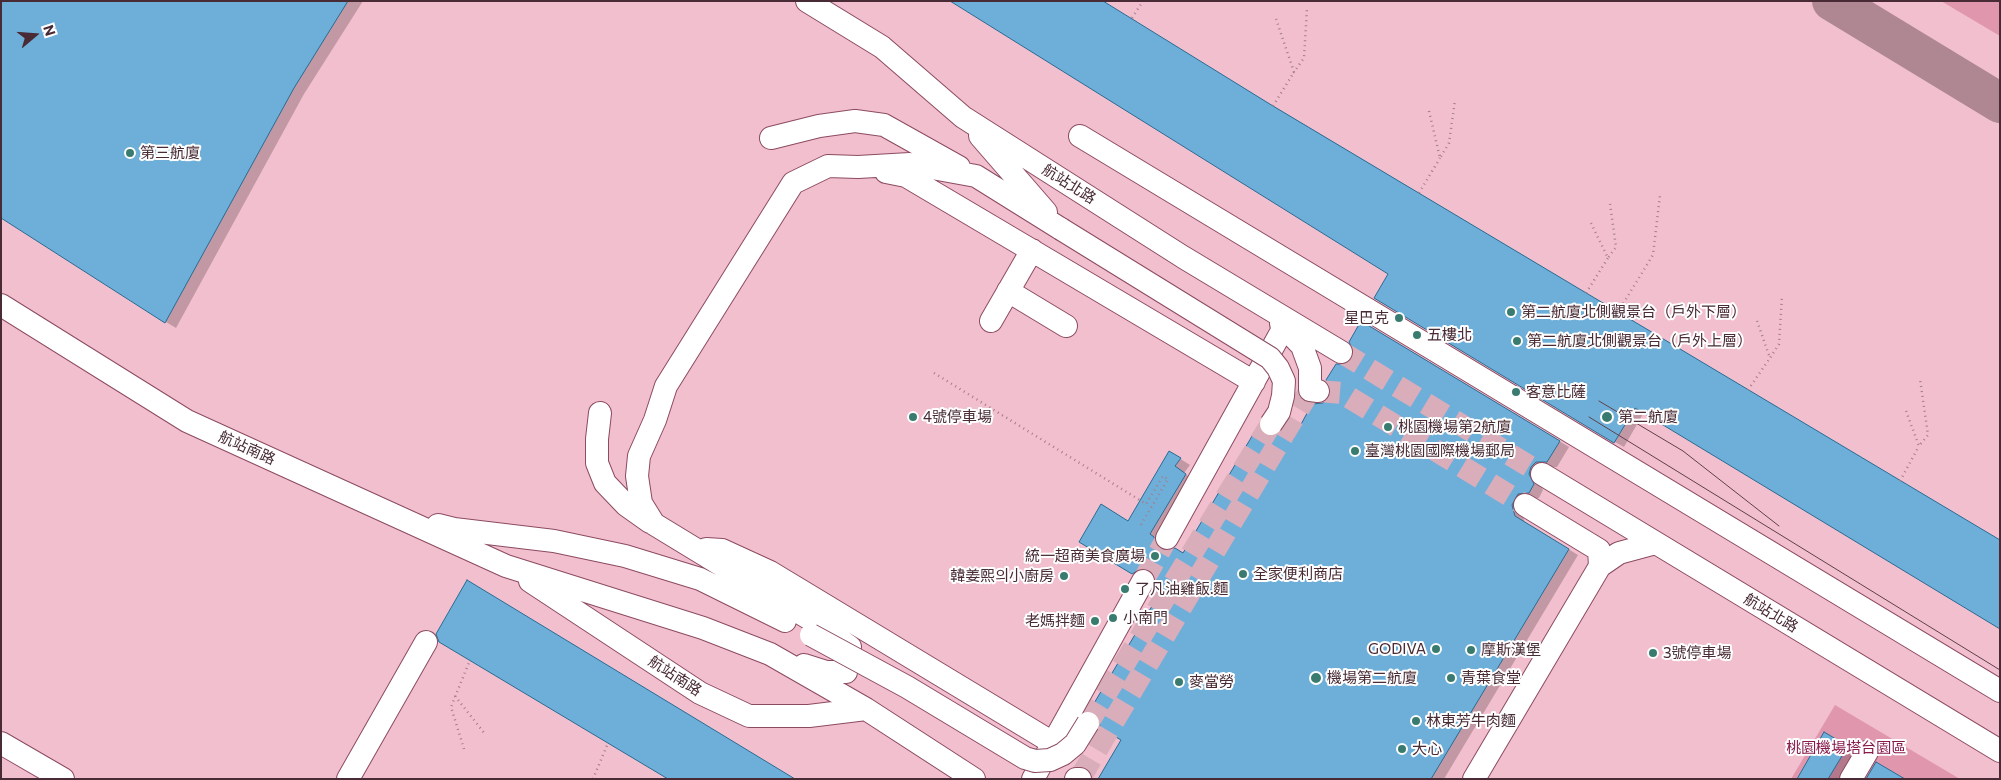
<!DOCTYPE html>
<meta charset="utf-8">
<style>
body{margin:0}
#map{position:relative;width:2001px;height:780px;overflow:hidden;background:#fdcedc;font-family:Commissioner,sans-serif}
canvas{display:block}
.frame{position:absolute;inset:0;border:2px solid #482b34;pointer-events:none}
.north{position:absolute;left:10px;top:10px;width:50px;height:50px;-webkit-text-stroke:4px #fefefe;paint-order:stroke;rotate:72deg;font-size:14px;font-weight:700;line-height:20px;text-align:center;color:#482b34}
.north::after{content:'';display:block;margin:auto;width:18px;height:22px;background:#482b34;clip-path:polygon(50% 0,100% 100%,50% 72%,0 100%)}
</style>
<div id="map">
<canvas width="2001" height="780"></canvas>
<div class="frame"></div>
<div class="north">N</div>
</div>
<script>
const context = document.querySelector('canvas').getContext('2d');
context.lineJoin = 'round';
function fillPath(path, color) { context.fillStyle = color; context.fill(path, 'evenodd'); }
const shape = rows => new Path2D(rows.map(r => 'M' + r).join(''));
function stroke(path, color, width, dash) { context.strokeStyle = color; context.lineWidth = width; context.lineCap = dash ? 'butt' : 'round'; context.setLineDash(dash || []); context.stroke(path); }
function write(font, color, halo, rows, align = 'center') {
  context.font = font + ' Commissioner,"Noto Sans TC","Noto Sans KR",sans-serif'; context.lineWidth = 4; context.setLineDash([]); context.textBaseline = 'middle'; context.strokeStyle = halo; context.fillStyle = color; for (const [text, x, y, turn = 0] of rows) {
    context.save(); context.translate(x, y); context.rotate((+turn || 0) * Math.PI / 180); context.textAlign = isNaN(turn) ? turn : align; if (halo) context.strokeText(text, 0, 0); context.fillText(text, 0, 0); context.restore();
  }
}
const built = shape([
 [1,1,2000,1,2000,779,1,779]
]);
const green = shape([
 [1941,1,2000,1,2000,36],
 [1835,705,1960,779,1791,779]
]);
const shadow = shape([
 [1,1,363,1,304,94,176,328,166,322],
 [1098,1,2000,541,1644,412,1624,447,1615,442,1376,298,1390,274],
 [1361,322,1569,447,1557,467,1546,467,1538,480,1543,490,1539,498,1528,499,1521,511,1525,523,1578,555,1444,779,1100,779,1123,740,1162,590,1153,573,1143,578,1081,542,1129,522,1179,458,1190,465,1184,473,1195,481,1164,543,1165,551,1183,555,1259,428,1268,433,1271,438,1293,442,1330,399,1332,386,1354,359],
 [1825,734,1855,751,1839,779,1799,779]
]);
const taxiway = shape([
 [1832,1,2000,103]
]);
const building = shape([
 [1,1,348,1,294,88,165,323,1,218,1,1],
 [950,1,1103,1,1273,106,2000,540,2000,629,1635,408,1614,443,1374,298,1388,274,950,1],
 [1361,321,1560,441,1547,462,1536,462,1531,467,1529,474,1534,484,1529,493,1518,494,1512,505,1515,516,1569,549,1431,779,1098,779,1121,740,1100,728,1099,716,1090,710,1161,591,1155,587,1156,580,1150,570,1142,568,1132,574,1079,542,1101,504,1128,521,1169,451,1181,458,1175,466,1186,474,1150,534,1154,537,1156,544,1160,549,1168,551,1175,548,1183,553,1258,426,1264,435,1271,437,1280,433,1292,441,1312,404,1323,403,1328,399,1331,392,1326,380,1336,364,1347,364,1352,358,1354,352,1349,342,1361,321],
 [467,580,795,779,668,779,439,642,436,634,467,580],
 [1824,732,1848,746,1828,779,1797,779,1824,732],
 [1876,762,1905,779,1866,779,1876,762]
]);
const minorTunnel = shape([
 [1341,352,1542,474],
 [1318,391,1342,393,1525,505],
 [1143,581,1167,538],
 [1088,723,1271,424],
 [1080,778,1310,390]
]);
const path = shape([
 [1132,18,1143,1],
 [1276,19,1294,72,1304,58,1307,8],
 [1273,106,1294,72],
 [1429,111,1440,158,1449,143,1455,100],
 [1419,193,1440,158],
 [1591,223,1608,258,1616,247,1610,204],
 [1586,293,1608,258],
 [1618,312,1653,255,1660,195],
 [1757,321,1770,358,1779,344,1782,296],
 [934,373,1146,504,1163,476,1168,479,1139,528],
 [1748,390,1770,358],
 [1906,411,1919,446,1928,435,1920,379],
 [1900,481,1919,446],
 [455,696,485,734],
 [464,749,451,707,470,660],
 [593,779,608,743]
]);
const minor = shape([
 [807,1,882,47,963,117,1183,257,1341,352],
 [980,136,1046,212],
 [1080,136,2000,691],
 [771,138,819,126,855,121,884,125,959,167],
 [886,172,906,176,1254,382],
 [1008,291,1066,326],
 [1,305,187,421,506,566,703,628,770,654,866,709,974,779],
 [991,321,1032,250],
 [1281,324,1302,346,1310,368,1310,390,1318,391],
 [600,413,597,439,597,463,605,483,626,505,650,522],
 [1542,474,2000,751],
 [1525,505,1599,550,1600,566],
 [438,525,454,529,554,541,625,556,700,579,785,621],
 [1167,538,1284,327],
 [706,549,722,550,770,572,1053,743],
 [530,581,700,693,749,716,809,716,866,709],
 [850,647,815,622,654,524,641,503,637,476,639,456,655,420,666,386,793,183,828,166,858,167,910,164,976,176,1061,229],
 [804,665,826,672,846,672],
 [1,743,63,779],
 [348,779,426,642],
 [1033,779,1143,581],
 [1076,779,1080,779],
 [1474,779,1600,566,1619,553,1656,543],
 [1851,779,1867,752]
]);
const tram = shape([
 [1599,401,1683,451,1779,526],
 [1589,417,2000,670]
]);
const minorBridge = shape([
 [1061,229,1270,358,1278,368,1284,381,1283,396,1279,412,1271,424],
 [811,635,907,687,1025,758,1035,761,1050,760,1063,754,1075,744,1088,723]
]);
const markers = [
 [130,153,5,"#397c6f"],
 [1511,312,5,"#397c6f"],
 [1399,318,5,"#397c6f"],
 [1417,335,5,"#397c6f"],
 [1517,341,5,"#397c6f"],
 [1516,392,5,"#397c6f"],
 [913,417,5,"#397c6f"],
 [1607,417,6,"#397c6f"],
 [1388,427,5,"#397c6f"],
 [1355,451,5,"#397c6f"],
 [1155,556,5,"#397c6f"],
 [1243,574,5,"#397c6f"],
 [1064,576,5,"#397c6f"],
 [1125,589,5,"#397c6f"],
 [1113,618,5,"#397c6f"],
 [1095,621,5,"#397c6f"],
 [1436,649,5,"#397c6f"],
 [1471,650,5,"#397c6f"],
 [1653,653,5,"#397c6f"],
 [1316,678,6,"#397c6f"],
 [1451,678,5,"#397c6f"],
 [1179,682,5,"#397c6f"],
 [1416,721,5,"#397c6f"],
 [1402,749,5,"#397c6f"]
];
const poiNames = [
 ["第三航廈",140,153],
 ["第二航廈北側觀景台（戶外下層）",1521,312],
 ["星巴克",1389,318,"right"],
 ["五樓北",1427,335],
 ["第二航廈北側觀景台（戶外上層）",1527,341],
 ["客意比薩",1526,392],
 ["4號停車場",923,417],
 ["第二航廈",1618,417],
 ["桃園機場第2航廈",1398,427],
 ["臺灣桃園國際機場郵局",1365,451],
 ["統一超商美食廣場",1145,556,"right"],
 ["全家便利商店",1253,574],
 ["韓姜熙의小廚房",1054,576,"right"],
 ["了凡油雞飯.麵",1135,589],
 ["小南門",1123,618],
 ["老媽拌麵",1085,621,"right"],
 ["GODIVA",1426,649,"right"],
 ["摩斯漢堡",1481,650],
 ["3號停車場",1663,653],
 ["機場第二航廈",1327,678],
 ["青葉食堂",1461,678],
 ["麥當勞",1189,682],
 ["林東芳牛肉麵",1426,721],
 ["大心",1412,749]
];
const streetNames = [
 ["航站北路",1069,184,32],
 ["航站南路",247,448,24],
 ["航站北路",1771,613,31],
 ["航站南路",675,676,33]
];
const parkNames = [
 ["桃園機場塔台園區",1846,748]
];
fillPath(built, '#f2bfce');
fillPath(green, '#e097ae');
fillPath(shadow, '#0003');
stroke(taxiway, '#ae8793', 40);
fillPath(building, '#6eafda');
stroke(building, '#296b93', 1);
stroke(minorTunnel, '#d9adba', 22, [22, 11]);
stroke(minor, '#8c4b61', 24);
stroke(path, '#a47e8a', 2.5, [1, 4]);
stroke(minor, '#fff', 22);
stroke(tram, '#60404a', 1);
stroke(minorBridge, '#8c4b61', 24, []);
stroke(minorBridge, '#fff', 22);
for (const [x, y, r, color] of markers) { const dot = new Path2D(); dot.arc(x, y, r, 0, 2 * Math.PI); context.fillStyle = color; context.fill(dot); stroke(dot, '#fefefe', 2); }
write('15px', '#482b34', '#fefefe', poiNames, 'left');
write('15px', '#482b34', '#fefefe', streetNames);
write('15px', '#881b4c', '#fefefe', parkNames);
</script>
